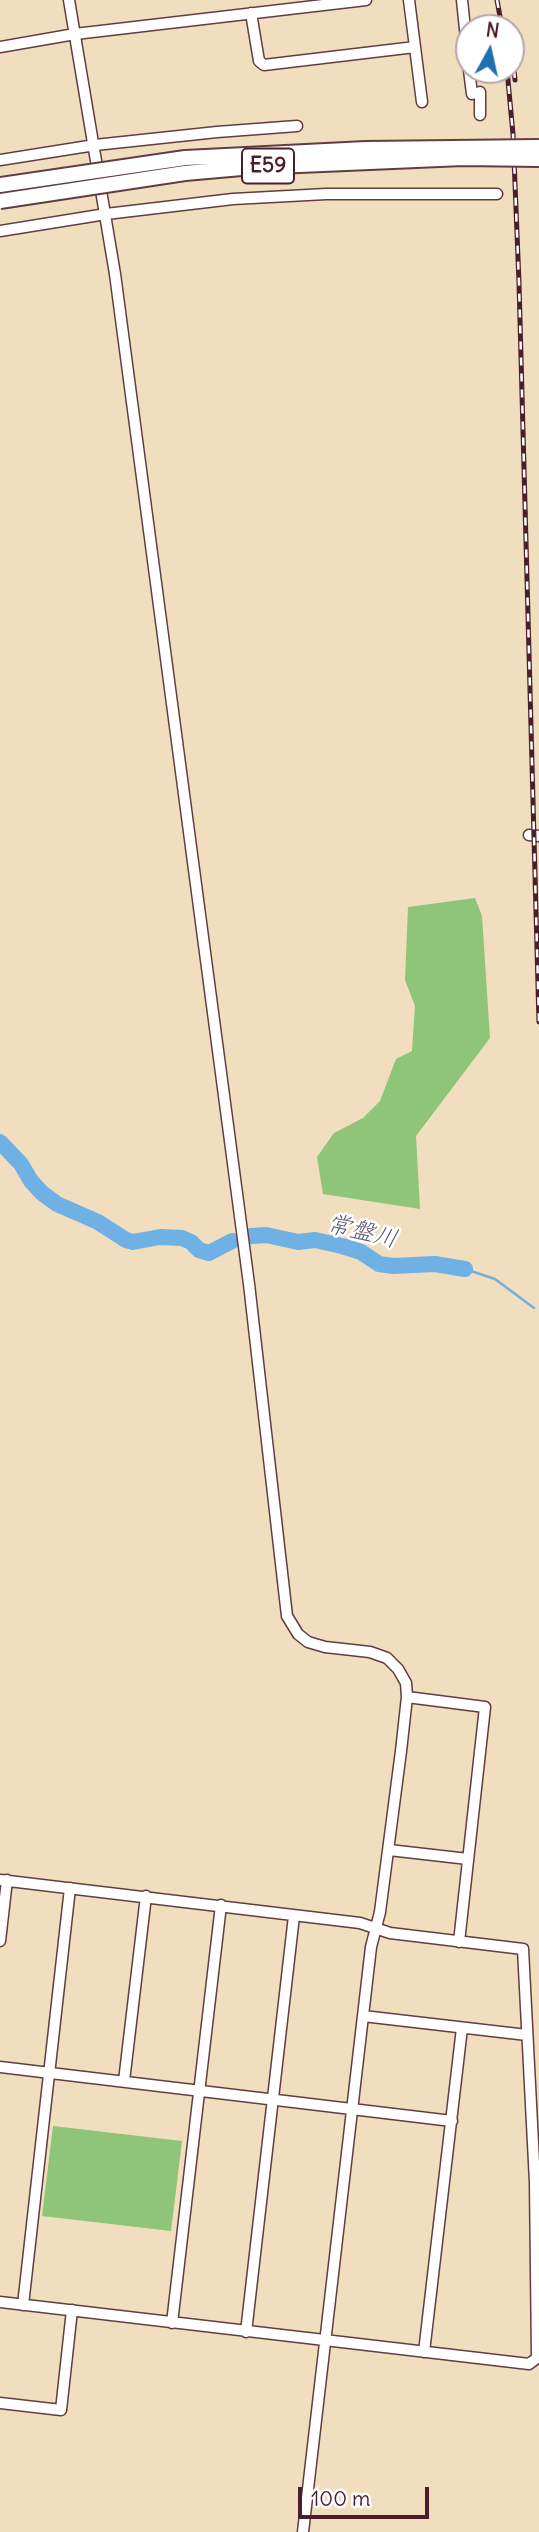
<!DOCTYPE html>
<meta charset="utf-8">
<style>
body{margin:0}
#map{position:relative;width:539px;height:2532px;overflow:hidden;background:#f0debe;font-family:Delius,sans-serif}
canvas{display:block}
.north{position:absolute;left:455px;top:14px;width:70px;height:70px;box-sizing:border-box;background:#fff;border:2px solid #b7a5aa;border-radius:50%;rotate:8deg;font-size:19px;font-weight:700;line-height:28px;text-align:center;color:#4a1f2b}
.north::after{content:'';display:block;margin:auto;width:24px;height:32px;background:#1f6fb2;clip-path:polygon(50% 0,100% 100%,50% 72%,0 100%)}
.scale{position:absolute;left:298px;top:2487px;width:131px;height:32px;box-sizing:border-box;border:4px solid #4a1f2b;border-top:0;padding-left:9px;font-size:21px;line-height:24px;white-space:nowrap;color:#4a1f2b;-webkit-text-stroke:5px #fff;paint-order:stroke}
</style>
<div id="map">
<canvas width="539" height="2532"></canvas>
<div class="north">N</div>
<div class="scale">100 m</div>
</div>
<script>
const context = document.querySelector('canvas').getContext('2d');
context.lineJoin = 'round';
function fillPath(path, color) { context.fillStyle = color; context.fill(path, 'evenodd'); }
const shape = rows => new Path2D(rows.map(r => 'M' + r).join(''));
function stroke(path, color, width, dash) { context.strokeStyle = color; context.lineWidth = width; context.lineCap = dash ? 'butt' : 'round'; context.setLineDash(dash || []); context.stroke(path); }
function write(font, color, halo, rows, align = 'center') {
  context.font = font + ' Delius,"Klee One",sans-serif'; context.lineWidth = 5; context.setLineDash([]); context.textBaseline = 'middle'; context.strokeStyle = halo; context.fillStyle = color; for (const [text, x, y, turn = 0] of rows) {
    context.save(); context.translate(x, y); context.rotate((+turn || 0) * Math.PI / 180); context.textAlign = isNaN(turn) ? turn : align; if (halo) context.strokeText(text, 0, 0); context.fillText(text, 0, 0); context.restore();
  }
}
const green = shape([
 [475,898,482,916,490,1038,416,1136,420,1209,323,1194,317,1157,334,1133,363,1118,380,1101,396,1059,412,1051,415,1006,405,980,408,907],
 [53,2126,182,2141,171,2231,42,2216]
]);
const stream = shape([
 [465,1269,495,1279,534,1308]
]);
const river = shape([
 [0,1142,21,1164,31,1181,42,1193,57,1204,98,1222,126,1240,133,1242,160,1237,182,1238,191,1242,199,1250,209,1253,232,1241],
 [251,1236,266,1235,298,1242,315,1240,342,1246,361,1252,379,1264,393,1266,435,1264,465,1269]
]);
const minor = shape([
 [69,0,115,274,249,1284,287,1616,298,1634,308,1642,325,1647,370,1652,387,1658,398,1669,406,1683,407,1697,401,1751,380,1912,371,1947,303,2532],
 [409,0,422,102],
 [462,0,469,68],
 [251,13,259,61,264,65,415,47],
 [0,47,75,34,366,0],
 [469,70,472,94,480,92,480,115],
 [0,160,95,145,217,132,297,126],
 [0,231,106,214,233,199,326,194,497,194],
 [529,835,539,836],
 [407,1697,485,1707,459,1942],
 [389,1850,468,1859],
 [0,1880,360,1923,390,1933,523,1949,535,2182,537,2358,529,2364,0,2302],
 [0,1941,7,1880],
 [363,2016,527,2035],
 [0,2067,452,2121],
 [124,2081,146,1896],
 [23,2305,70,1888],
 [172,2323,221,1905],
 [246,2332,294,1916],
 [424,2352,462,2028],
 [0,2403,61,2410,72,2310]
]);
const rail = shape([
 [497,0,502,28],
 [511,38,515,80],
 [507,70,513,134,519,283,539,1022]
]);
const highwayBridge = shape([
 [0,185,185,158,366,149,539,147],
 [0,201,185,173,253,167,463,158,539,159]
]);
const shields = [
 [268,166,52]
];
const shieldNames = [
 ["E59",268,166]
];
const waterNames = [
 ["常盤川",362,1232,14]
];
fillPath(green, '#8ec578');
stroke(stream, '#6fb1e4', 2.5);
stroke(river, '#6fb1e4', 16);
stroke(minor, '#633c41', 13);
stroke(minor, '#fff', 10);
stroke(rail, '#4a1f2b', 5);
stroke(rail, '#fff', 2.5, [8]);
stroke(highwayBridge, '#633c41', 18, []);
stroke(highwayBridge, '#fff', 14);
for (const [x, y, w] of shields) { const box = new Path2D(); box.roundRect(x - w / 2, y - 17.5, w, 35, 5); context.fillStyle = '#fff'; context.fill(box); stroke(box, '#4a1f2b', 2); }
write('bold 21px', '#4a1f2b', null, shieldNames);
write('italic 24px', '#595975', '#fff', waterNames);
</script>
